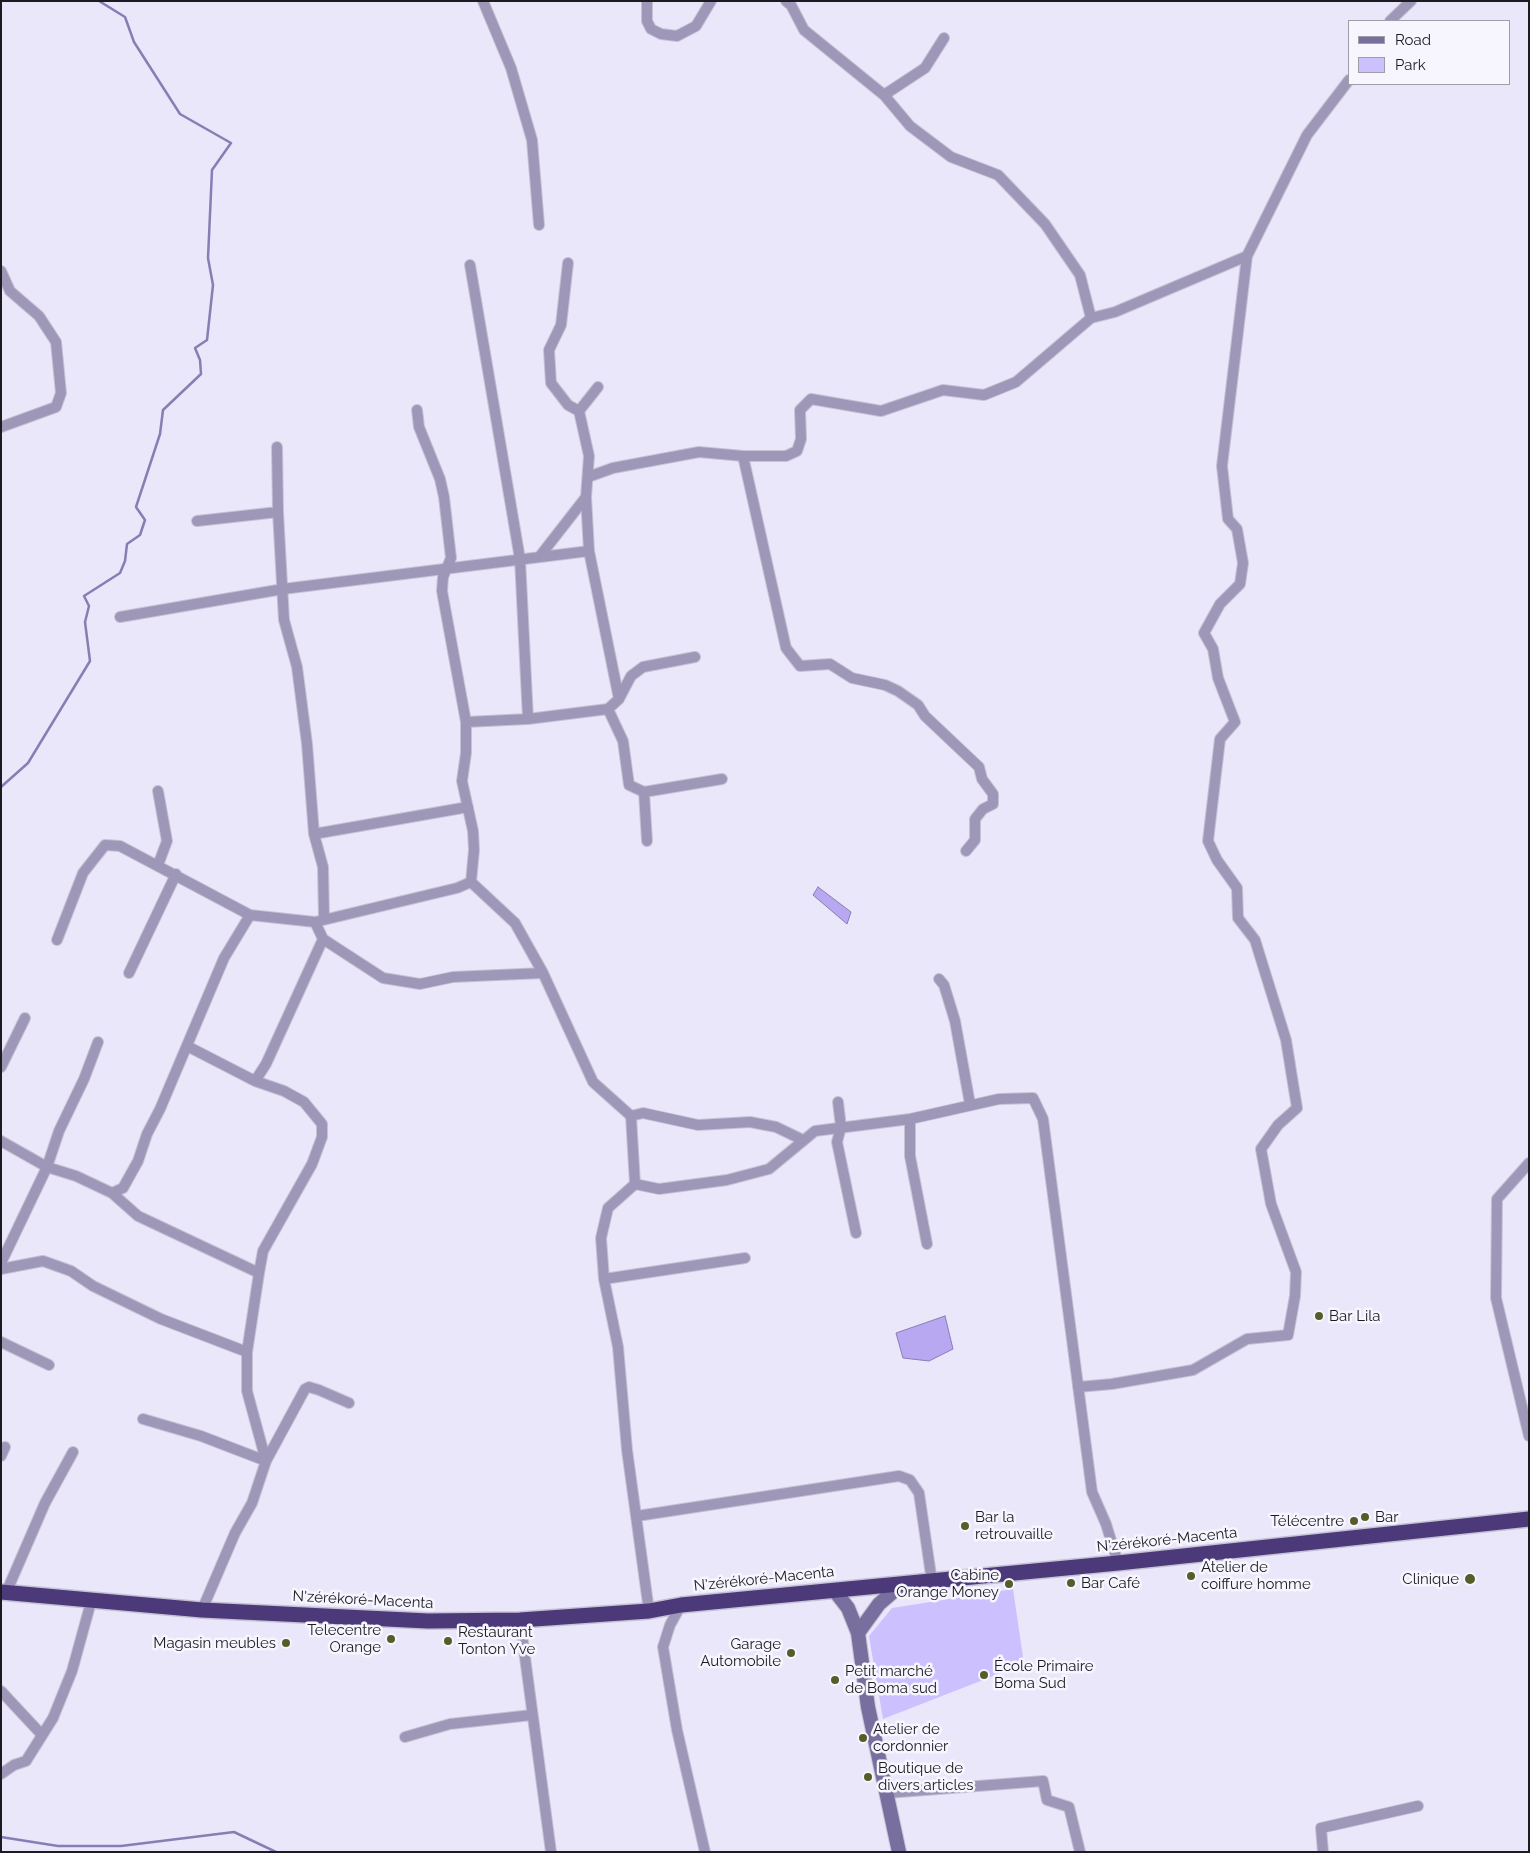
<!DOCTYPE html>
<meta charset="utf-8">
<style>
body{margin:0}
#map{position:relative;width:1530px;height:1853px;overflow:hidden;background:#eae7fb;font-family:Raleway,sans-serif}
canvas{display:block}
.frame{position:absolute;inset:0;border:2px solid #1c1b22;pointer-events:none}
.legend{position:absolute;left:1348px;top:20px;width:162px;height:65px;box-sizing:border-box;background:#f7f6fe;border:1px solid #9f9ea6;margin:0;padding:6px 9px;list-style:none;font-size:15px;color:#1c1b22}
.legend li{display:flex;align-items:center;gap:10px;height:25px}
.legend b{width:25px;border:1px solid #9f9ea6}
</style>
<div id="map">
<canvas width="1530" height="1853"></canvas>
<div class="frame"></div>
<ul class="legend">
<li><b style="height:6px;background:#796f9e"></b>Road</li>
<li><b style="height:14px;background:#cdc0fe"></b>Park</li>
</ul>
</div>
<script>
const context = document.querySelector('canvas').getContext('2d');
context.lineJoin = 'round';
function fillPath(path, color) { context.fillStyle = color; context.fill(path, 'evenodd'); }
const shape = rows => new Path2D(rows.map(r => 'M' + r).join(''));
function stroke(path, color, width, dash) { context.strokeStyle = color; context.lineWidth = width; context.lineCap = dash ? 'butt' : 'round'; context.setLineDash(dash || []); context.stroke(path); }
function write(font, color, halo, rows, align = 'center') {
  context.font = font + ' Raleway,sans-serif'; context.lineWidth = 5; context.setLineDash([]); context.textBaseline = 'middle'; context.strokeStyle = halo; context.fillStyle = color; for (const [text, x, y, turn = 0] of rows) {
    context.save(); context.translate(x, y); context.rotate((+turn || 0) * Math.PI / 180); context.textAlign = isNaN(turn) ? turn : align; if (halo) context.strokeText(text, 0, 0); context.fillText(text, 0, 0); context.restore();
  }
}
const green = shape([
 [1013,1589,1024,1664,883,1719,869,1636,892,1608]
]);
const water = shape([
 [818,887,851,912,847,924,813,895,818,887],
 [945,1316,953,1349,929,1361,903,1358,896,1333,945,1316]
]);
const stream = shape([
 [1,787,28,763,90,661,85,622,89,606,84,596,120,573,125,561,127,544,140,535,145,520,136,507,160,434,163,410,201,374,200,360,195,348,207,340,213,285,208,258,212,170,231,143,180,114,134,42,125,17,99,1],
 [1,1837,58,1846,121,1846,234,1832,276,1852]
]);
const street = shape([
 [483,1,511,68,532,140,539,225],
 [647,1,647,21,651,29,661,34,677,36,696,26,711,1],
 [786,1,791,5,804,30,884,95,910,126,951,157,998,175,1045,224,1080,275,1091,318],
 [1390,21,1411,1],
 [884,95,925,68,944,38],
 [568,263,561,325,549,350,551,383,568,405,579,411],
 [470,265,520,559,528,719],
 [1,271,10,291,39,316,56,342,61,393,56,407,1,427],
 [598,387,579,411,589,456,586,497,589,551,619,699],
 [417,410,419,427,440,479,444,497,451,558,443,577,442,591,466,722,466,753,462,781,473,831,474,850,471,882],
 [277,447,278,512,284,620,297,667,307,744,314,834,323,867,324,918],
 [743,456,786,648,800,666,830,664,852,678,885,685,898,691,918,705,925,716,979,767,982,779,993,794,993,804,983,809,975,819,975,840,966,851],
 [588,477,613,468,699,452,743,456,786,456,797,451,801,439,800,410,811,399,881,411,943,390,984,395,1016,382,1091,318,1115,312,1247,256,1307,135,1349,80],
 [197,521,278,512],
 [540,556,586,497],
 [120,617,283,589,589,551],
 [608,709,623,741,629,785,644,792,647,841],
 [466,722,528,719,608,709,619,699,631,676,643,667,695,657],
 [158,791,167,841,158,865],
 [644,792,722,779],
 [314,834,468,807],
 [315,922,323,939,383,978,420,984,453,977,543,973],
 [57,940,83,873,105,845,120,846,250,915],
 [129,973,176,874],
 [939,979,944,985,955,1021,970,1104],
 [187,1046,255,1081,284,1091,304,1102,322,1124,322,1137,312,1164,263,1251,259,1273,247,1352,247,1391,266,1461],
 [1,1067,25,1018],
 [255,1081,266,1064,323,939],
 [838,1102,841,1127,837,1142,856,1233],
 [631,1116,643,1113,698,1125,750,1122,776,1127,803,1140],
 [910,1119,910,1156,927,1244],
 [1,1141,47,1167,59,1131,84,1079,98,1042],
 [1529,1163,1497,1199,1496,1298,1529,1436],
 [635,1184,659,1189,727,1180,769,1169,815,1131,910,1119,999,1099,1033,1098,1043,1119,1092,1492,1106,1524,1118,1563],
 [112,1193,138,1216,259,1273],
 [1,1263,47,1167,76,1176,112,1193,123,1188,138,1161,147,1134,160,1109,224,958,250,915,315,922,457,888,471,882,515,923,543,973,593,1082,631,1116,635,1184,608,1208,601,1238,604,1279,618,1347,627,1450,649,1611],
 [1,1269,43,1261,71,1271,93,1286,161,1319,247,1352],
 [604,1279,745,1258],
 [1,1342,49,1365],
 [1078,1387,1112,1384,1193,1370,1247,1339,1288,1335,1295,1296,1296,1272,1271,1204,1261,1149,1278,1125,1297,1108,1286,1040,1255,940,1238,918,1237,888,1217,860,1208,841,1220,739,1235,722,1218,678,1213,649,1204,633,1220,604,1240,584,1243,563,1237,529,1228,519,1222,466,1247,256],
 [143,1419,201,1436,266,1461,252,1503,235,1533,202,1610],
 [1,1456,5,1447],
 [266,1461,305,1389,309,1387,319,1390,349,1403],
 [637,1516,899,1476,910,1480,919,1493,932,1582],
 [6,1593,45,1503,73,1452],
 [681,1605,670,1625,663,1647,677,1730,705,1852],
 [520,1620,551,1852],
 [1,1691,42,1735],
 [405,1737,450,1724,532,1715],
 [1,1774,14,1765,26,1761,53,1718,72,1671,91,1602],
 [887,1793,1043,1781,1047,1800,1069,1807,1080,1852],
 [1323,1852,1321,1828,1418,1806]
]);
const secondary = shape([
 [834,1590,848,1608,858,1633,868,1707,899,1852],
 [858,1633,879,1604,901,1585]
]);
const highway = shape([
 [1,1592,202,1610,428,1621,520,1620,649,1611,681,1605,1118,1563,1529,1519]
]);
const markers = [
 [1319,1316,5,"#575c2a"],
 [1365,1517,5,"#575c2a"],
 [1354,1521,5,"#575c2a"],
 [965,1526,5,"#575c2a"],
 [1191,1576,5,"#575c2a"],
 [1470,1579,6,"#575c2a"],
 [1071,1583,5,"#575c2a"],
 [1009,1584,5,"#575c2a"],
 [391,1639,5,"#575c2a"],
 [448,1641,5,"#575c2a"],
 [286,1643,5,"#575c2a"],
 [791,1653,5,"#575c2a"],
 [984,1675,5,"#575c2a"],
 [835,1680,5,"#575c2a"],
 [863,1738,5,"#575c2a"],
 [868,1777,5,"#575c2a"]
];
const poiNames = [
 ["Bar Lila",1329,1316],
 ["Bar la",975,1517],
 ["retrouvaille",975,1534],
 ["Bar",1375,1517],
 ["Télécentre",1344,1521,"right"],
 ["Atelier de",1201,1567],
 ["coiffure homme",1201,1584],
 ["Cabine",999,1575,"right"],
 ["Orange Money",999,1592,"right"],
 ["Clinique",1459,1579,"right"],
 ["Bar Café",1081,1583],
 ["Telecentre",381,1630,"right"],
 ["Orange",381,1647,"right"],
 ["Restaurant",458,1632],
 ["Tonton Yve",458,1649],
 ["Magasin meubles",276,1643,"right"],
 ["Garage",781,1644,"right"],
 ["Automobile",781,1661,"right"],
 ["École Primaire",994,1666],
 ["Boma Sud",994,1683],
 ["Petit marché",845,1671],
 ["de Boma sud",845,1688],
 ["Atelier de",873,1729],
 ["cordonnier",873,1746],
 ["Boutique de",878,1768],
 ["divers articles",878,1785]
];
const streetNames = [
 ["N'zérékoré-Macenta",1167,1540,-6],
 ["N'zérékoré-Macenta",764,1579,-6],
 ["N'zérékoré-Macenta",363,1600,3]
];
fillPath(green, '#cdc0fe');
fillPath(water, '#b8a7f1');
stroke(water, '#897db3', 1);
stroke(stream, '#897db3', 2.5);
stroke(street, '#c5c2d4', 12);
stroke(secondary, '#c5c2d4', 16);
stroke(highway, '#c5c2d4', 18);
stroke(street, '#9e97b8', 10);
stroke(secondary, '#796f9e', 14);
stroke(highway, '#4b3979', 15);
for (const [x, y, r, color] of markers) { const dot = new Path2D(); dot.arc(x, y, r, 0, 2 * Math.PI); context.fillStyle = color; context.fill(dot); stroke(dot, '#f7f6fe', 2); }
write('15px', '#1c1b22', '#f7f6fe', poiNames, 'left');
write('15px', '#1c1b22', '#f7f6fe', streetNames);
</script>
